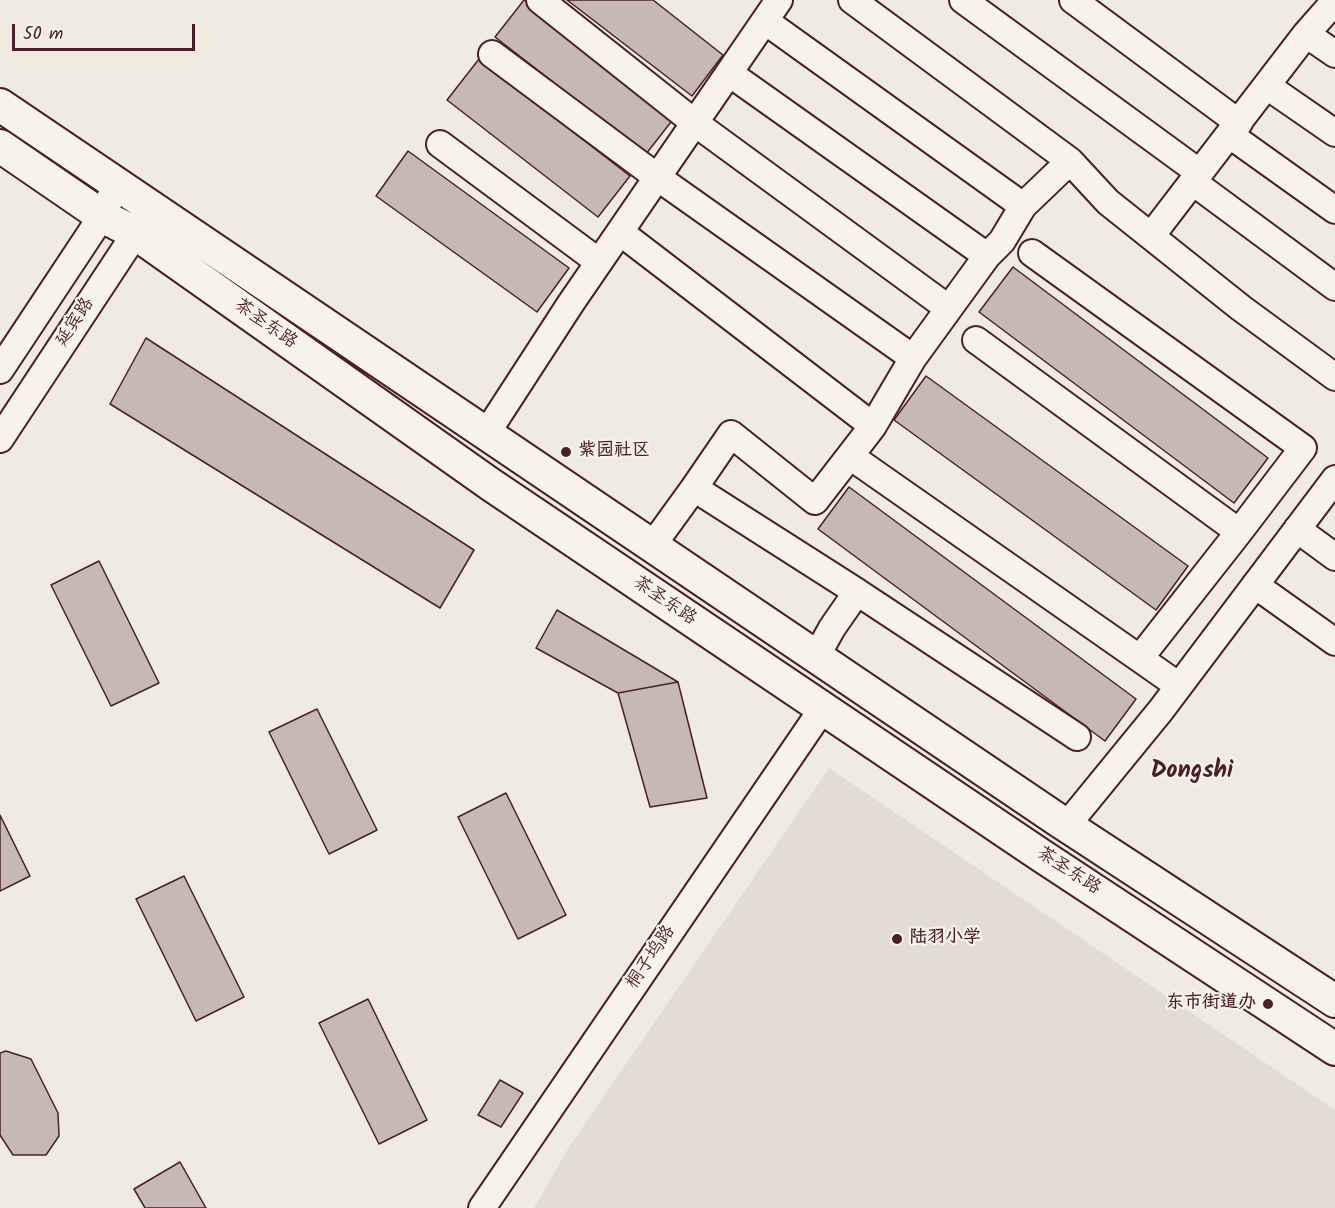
<!DOCTYPE html>
<meta charset="utf-8">
<style>
body{margin:0}
#map{position:relative;width:1335px;height:1208px;overflow:hidden;background:#f0ebe0;font-family:Kalam,sans-serif}
canvas{display:block}
.scale{position:absolute;left:12px;top:24px;width:183px;height:27px;box-sizing:border-box;border:3px solid #4a1f2b;border-top:0;padding-left:8px;font-size:18px;line-height:21px;white-space:nowrap;color:#4a1f2b;-webkit-text-stroke:4px #f7f3e8;paint-order:stroke}
</style>
<div id="map">
<canvas width="1335" height="1208"></canvas>
<div class="scale">50 m</div>
</div>
<script>
const context = document.querySelector('canvas').getContext('2d');
context.lineJoin = 'round';
function fillPath(path, color) { context.fillStyle = color; context.fill(path, 'evenodd'); }
const shape = rows => new Path2D(rows.map(r => 'M' + r).join(''));
function stroke(path, color, width, dash) { context.strokeStyle = color; context.lineWidth = width; context.lineCap = dash ? 'butt' : 'round'; context.setLineDash(dash || []); context.stroke(path); }
function write(font, color, halo, rows, align = 'center') {
  context.font = font + ' Kalam,"LXGW WenKai TC",sans-serif'; context.lineWidth = 4.5; context.setLineDash([]); context.textBaseline = 'middle'; context.strokeStyle = halo; context.fillStyle = color; for (const [text, x, y, turn = 0] of rows) {
    context.save(); context.translate(x, y); context.rotate((+turn || 0) * Math.PI / 180); context.textAlign = isNaN(turn) ? turn : align; if (halo) context.strokeText(text, 0, 0); context.fillText(text, 0, 0); context.restore();
  }
}
const built = shape([
 [829,768,1335,1110,1335,1208,534,1208,569,1147]
]);
const building = shape([
 [524,0,532,0,678,113,646,154,495,37,524,0],
 [567,0,653,0,723,55,692,96,567,0],
 [479,59,630,176,598,217,447,100,479,59],
 [408,151,569,268,537,312,376,196,408,151],
 [1013,267,1268,458,1234,503,979,312,1013,267],
 [146,338,474,550,440,608,110,404,146,338],
 [926,376,1188,566,1156,610,894,420,926,376],
 [849,487,1136,699,1105,741,818,529,849,487],
 [99,561,159,683,111,706,51,585,99,561],
 [557,610,678,682,618,693,536,648,557,610],
 [678,682,707,798,650,807,618,693,678,682],
 [317,709,377,830,329,854,269,732,317,709],
 [506,793,566,915,518,939,458,817,506,793],
 [0,815,30,876,0,891,0,815],
 [184,876,244,997,196,1021,136,899,184,876],
 [368,999,427,1120,379,1144,319,1023,368,999],
 [6,1051,31,1059,58,1113,59,1136,46,1155,13,1155,0,1135,0,1053,6,1051],
 [500,1080,523,1093,501,1127,478,1115,500,1080],
 [180,1162,206,1208,145,1208,134,1189,180,1162]
]);
const minor = shape([
 [540,0,695,123,948,308],
 [852,0,1070,161,1108,202,1241,308,1335,377],
 [963,0,1200,173],
 [1073,0,1239,123],
 [765,21,1023,206],
 [1306,34,1335,54],
 [492,54,657,177,913,358],
 [729,73,987,256],
 [1267,86,1335,133],
 [1230,135,1335,210],
 [440,144,599,262],
 [1193,182,1335,287],
 [620,232,873,426],
 [1151,236,1306,34,1335,1],
 [1032,253,1303,448,1239,532,1140,658],
 [976,340,1239,532],
 [0,370,102,216,117,183],
 [486,434,571,303,779,0],
 [0,439,145,219],
 [850,456,1179,686],
 [694,488,731,434,815,501,873,426,913,358,987,256,1002,241,1023,206,1070,161],
 [1297,529,1335,557],
 [652,546,694,488,857,592],
 [1255,585,1335,642],
 [816,657,832,628,857,592,1077,737],
 [1067,825,1161,710,1335,479],
 [482,1208,823,708]
]);
const major = shape([
 [0,105,1058,820,1335,1001],
 [0,146,102,216,135,233,490,484,1039,854,1335,1049]
]);
const markers = [
 [566,452,6,"#4a1f2b"],
 [897,939,6,"#4a1f2b"],
 [1268,1004,6,"#4a1f2b"]
];
const streetNames = [
 ["延宾路",76,323,-57],
 ["茶圣东路",265,325,35],
 ["茶圣东路",664,602,34],
 ["茶圣东路",1068,872,33],
 ["桐子坞路",652,958,-56]
];
const poiNames = [
 ["紫园社区",578,452],
 ["陆羽小学",909,939],
 ["东市街道办",1256,1004,"right"]
];
const districtNames = [
 ["Dongshi",1192,773]
];
fillPath(built, '#e3dcd2');
fillPath(building, '#c6b8b3');
stroke(building, '#4a1f2b', 1.5);
stroke(minor, '#4a1f2b', 30);
stroke(major, '#4a1f2b', 36);
stroke(minor, '#f7f3e8', 26);
stroke(major, '#f7f3e8', 32);
for (const [x, y, r, color] of markers) { const dot = new Path2D(); dot.arc(x, y, r, 0, 2 * Math.PI); context.fillStyle = color; context.fill(dot); stroke(dot, '#f7f3e8', 2); }
write('18px', '#4a1f2b', '#f7f3e8', streetNames);
write('bold 18px', '#4a1f2b', '#f7f3e8', poiNames, 'left');
write('bold 24px', '#4a1f2b', '#f7f3e8', districtNames);
</script>
